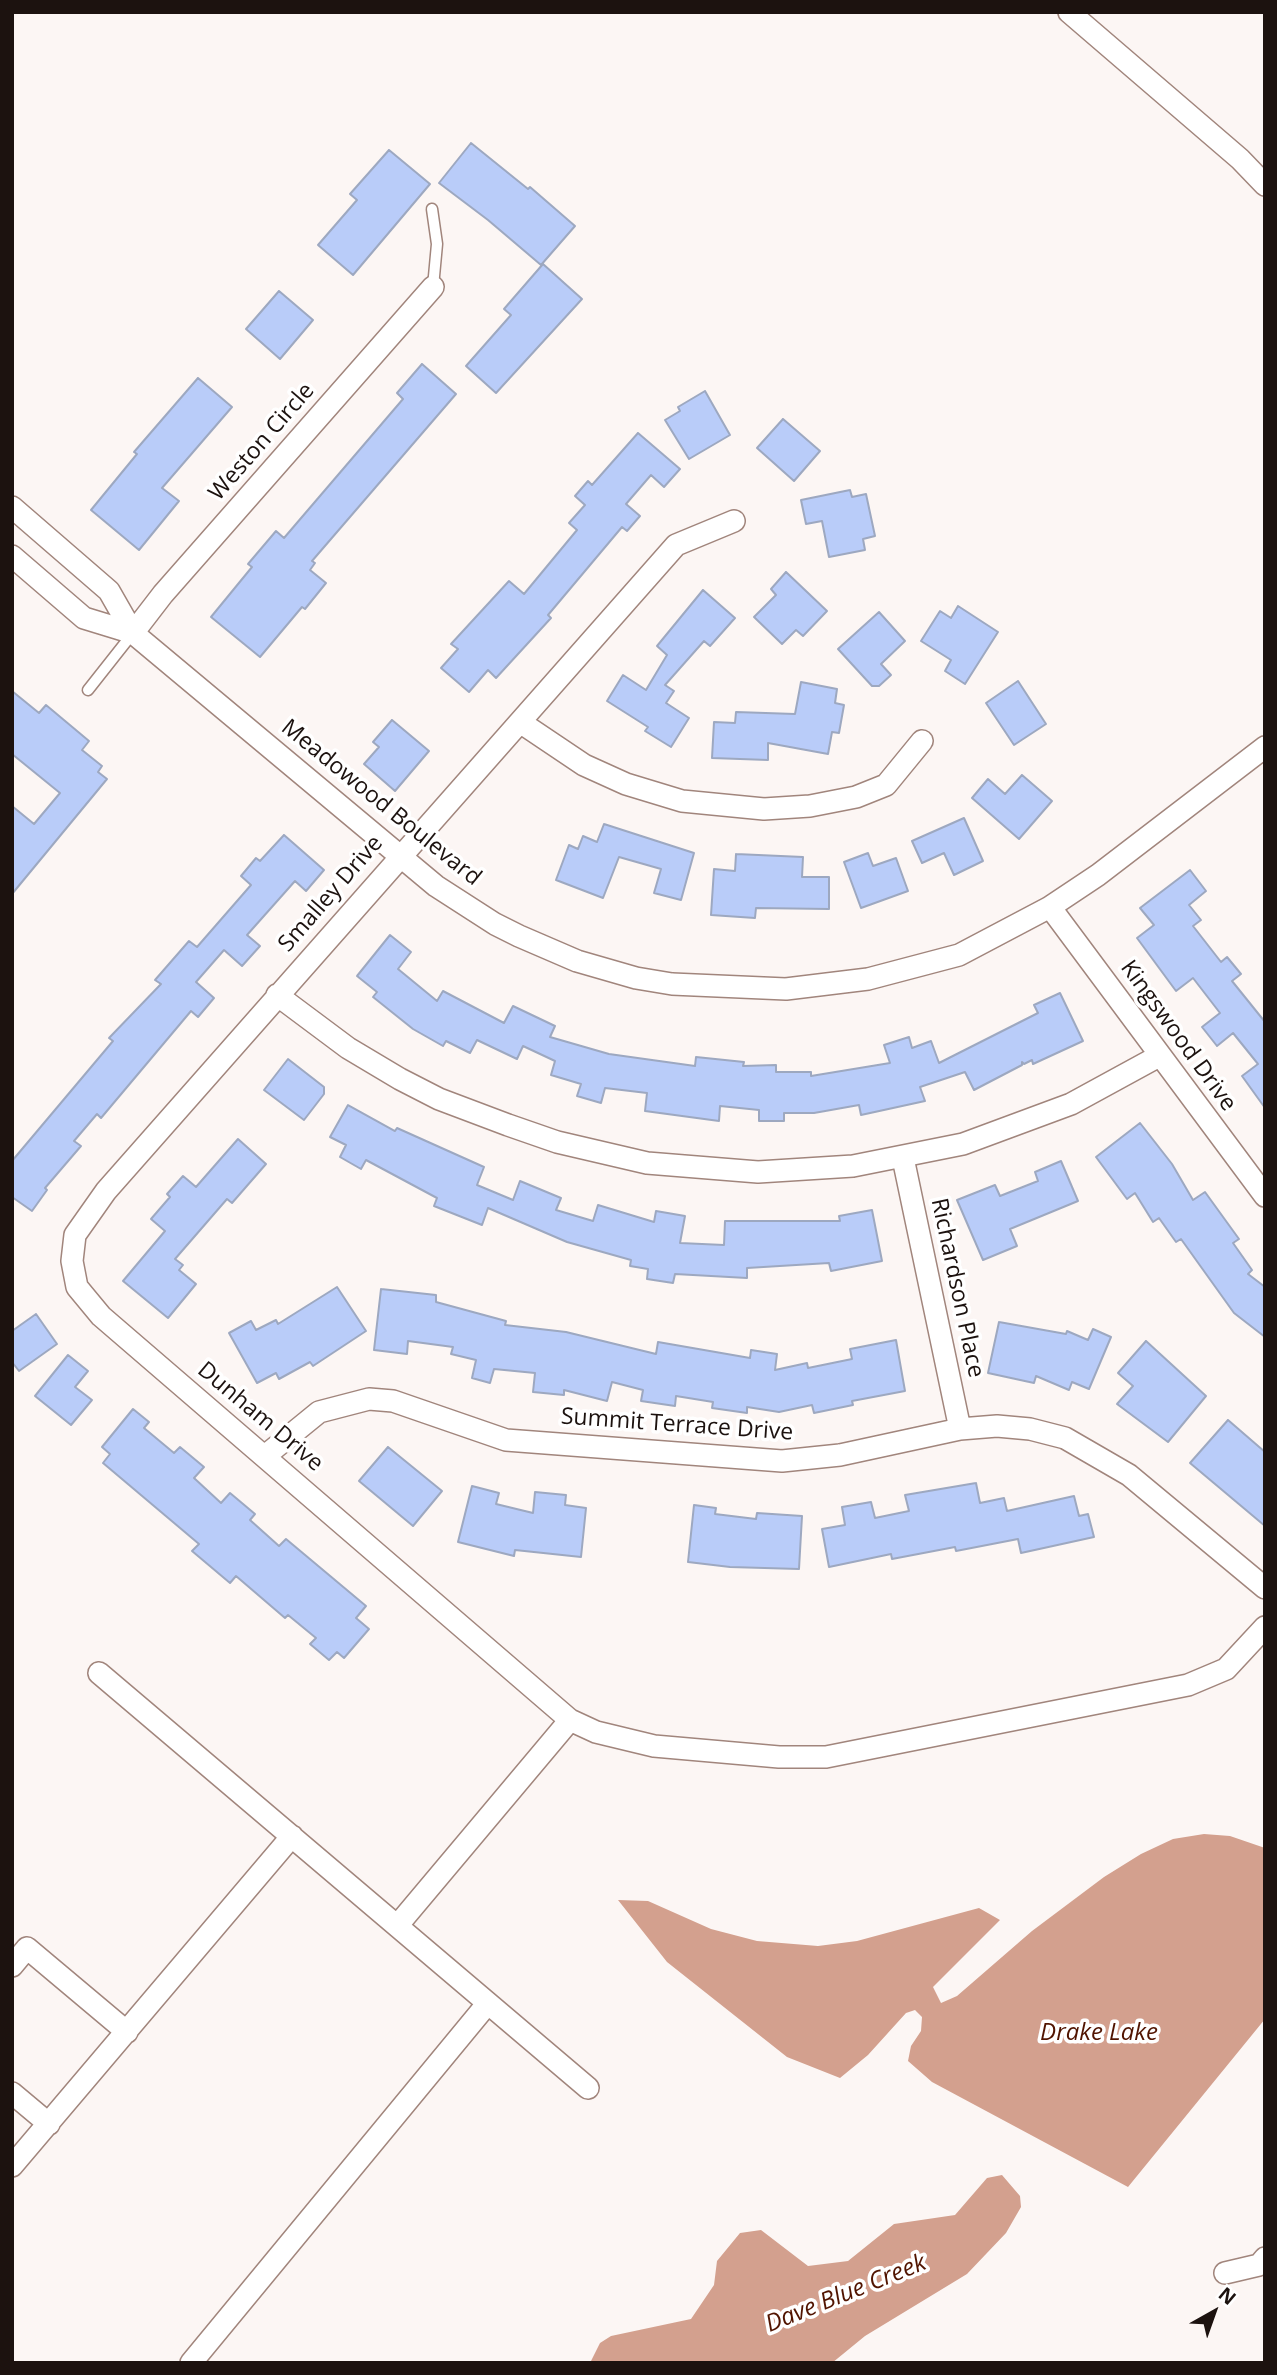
<!DOCTYPE html>
<style>
body{margin:0}
#map{position:relative;width:1277px;height:2375px;overflow:hidden;background:#fcf6f4;font-family:"Open Sans",sans-serif}
canvas{display:block}
.frame{position:absolute;inset:0;border:14px solid #1c120f;pointer-events:none}
.north{position:absolute;left:1179px;top:2277px;width:70px;height:70px;-webkit-text-stroke:5px #fff;paint-order:stroke;rotate:40deg;font-size:19px;font-weight:700;line-height:28px;text-align:center;color:#1c120f}
.north::after{content:'';display:block;margin:auto;width:24px;height:32px;background:#1c120f;clip-path:polygon(50% 0,100% 100%,50% 72%,0 100%)}
</style>
<div id="map">
<canvas width="1277" height="2375"></canvas>
<div class="frame"></div>
<div class="north">N</div>
</div>
<script>
const context = document.querySelector('canvas').getContext('2d');
context.lineJoin = 'round';
function fillPath(path, color) { context.fillStyle = color; context.fill(path, 'evenodd'); }
const shape = rows => new Path2D(rows.map(r => 'M' + r).join(''));
function stroke(path, color, width, dash) { context.strokeStyle = color; context.lineWidth = width; context.lineCap = dash ? 'butt' : 'round'; context.setLineDash(dash || []); context.stroke(path); }
function write(font, color, halo, rows, align = 'center') {
  context.font = font + ' "Open Sans",sans-serif'; context.lineWidth = 7; context.setLineDash([]); context.textBaseline = 'middle'; context.strokeStyle = halo; context.fillStyle = color; for (const [text, x, y, turn = 0] of rows) {
    context.save(); context.translate(x, y); context.rotate((+turn || 0) * Math.PI / 180); context.textAlign = isNaN(turn) ? turn : align; if (halo) context.strokeText(text, 0, 0); context.fillText(text, 0, 0); context.restore();
  }
}
const water = shape([
 [1204,1834,1230,1836,1265,1848,1265,2019,1128,2187,932,2082,908,2061,911,2046,921,2031,922,2017,915,2010,906,2013,868,2055,840,2078,787,2057,667,1962,618,1900,648,1901,711,1929,757,1941,818,1946,857,1941,979,1908,1000,1920,933,1987,941,2003,957,1996,1032,1931,1104,1877,1141,1854,1173,1839],
 [1002,2175,1020,2196,1021,2207,1006,2233,967,2274,865,2336,832,2363,590,2363,600,2343,611,2336,691,2319,714,2285,717,2261,740,2233,761,2230,808,2266,848,2261,894,2224,955,2215,987,2178]
]);
const building = shape([
 [471,143,528,189,530,187,575,226,541,265,488,220,439,183,471,143],
 [389,150,430,184,353,275,318,245,357,200,350,194,389,150],
 [543,264,582,299,496,393,466,366,511,315,504,309,543,264],
 [279,291,313,320,280,359,246,329,279,291],
 [422,364,456,394,312,561,315,563,310,570,326,583,305,609,302,607,260,657,211,617,252,567,248,564,276,531,284,538,403,399,397,393,422,364],
 [198,378,232,407,162,488,179,501,139,550,91,510,137,454,134,452,198,378],
 [705,391,730,435,689,459,665,420,680,411,678,407,705,391],
 [783,419,820,451,794,481,757,448,783,419],
 [638,433,680,469,664,487,651,475,626,504,640,516,627,531,622,527,548,615,551,618,496,678,488,670,469,692,441,668,458,649,451,644,509,581,524,594,577,530,569,523,585,505,575,496,588,481,592,485,638,433],
 [850,490,852,497,866,494,875,536,863,539,865,550,829,557,822,521,806,524,801,500,850,490],
 [786,572,827,611,803,636,796,630,782,644,754,617,776,595,771,589,786,572],
 [703,590,735,618,710,646,704,641,665,685,674,691,666,703,689,718,671,747,645,731,648,727,607,701,623,675,646,690,667,655,657,646,703,590],
 [958,606,998,632,965,684,945,671,951,660,921,641,940,611,951,618,958,606],
 [879,612,905,641,881,664,891,675,879,686,872,686,838,649,879,612],
 [1018,681,1046,724,1014,745,986,703,1018,681],
 [801,682,837,689,835,703,844,705,839,733,832,732,828,754,768,743,768,760,712,758,714,722,735,723,736,712,795,714,801,682],
 [12,691,39,713,46,705,89,741,82,750,102,766,98,772,107,779,12,894,12,806,34,824,60,793,12,754,12,691],
 [392,720,429,751,395,791,364,764,379,747,373,742,392,720],
 [1022,775,1052,801,1019,839,972,798,988,779,1005,794,1022,775],
 [964,818,983,861,954,875,944,853,922,863,912,841,964,818],
 [604,824,694,853,681,900,654,893,661,869,619,857,603,898,556,880,569,845,578,849,583,836,597,842,604,824],
 [284,835,324,870,306,891,295,881,247,935,260,946,242,966,224,950,196,982,214,998,198,1017,191,1011,101,1118,97,1114,74,1141,81,1146,45,1188,47,1190,32,1211,12,1197,12,1161,113,1041,109,1038,161,984,155,980,189,941,197,947,251,885,241,876,256,858,260,861,284,835],
 [868,853,873,866,896,858,908,891,861,908,844,862,868,853],
 [736,854,803,857,802,877,829,877,829,909,756,908,755,918,711,915,714,869,735,871,736,854],
 [1190,870,1206,891,1189,905,1201,920,1193,926,1221,962,1227,957,1241,974,1232,981,1265,1022,1265,1108,1242,1076,1258,1064,1233,1033,1217,1046,1202,1027,1220,1013,1193,978,1176,991,1137,938,1154,925,1140,908,1190,870],
 [390,935,411,952,398,969,437,1001,443,991,504,1023,513,1006,555,1026,550,1037,609,1054,695,1066,696,1057,744,1062,743,1066,776,1065,776,1072,811,1072,811,1076,890,1063,884,1045,909,1037,912,1048,931,1041,939,1063,1038,1013,1034,1005,1060,993,1083,1041,1033,1064,1032,1060,1024,1064,1022,1062,1022,1065,974,1090,965,1072,920,1087,925,1101,861,1115,859,1105,814,1113,784,1113,784,1121,759,1121,759,1110,720,1106,719,1121,645,1111,647,1093,605,1088,601,1103,577,1096,581,1084,551,1075,555,1061,523,1046,517,1059,477,1040,470,1053,446,1041,443,1046,413,1029,373,997,377,992,357,976,390,935],
 [288,1059,324,1087,324,1094,304,1120,264,1090,288,1059],
 [348,1105,395,1131,397,1128,484,1167,477,1185,513,1200,520,1181,561,1198,556,1210,593,1221,598,1205,654,1222,656,1211,685,1216,680,1243,724,1245,725,1221,840,1221,839,1216,872,1210,882,1261,831,1271,829,1263,747,1268,747,1278,675,1274,673,1283,647,1279,648,1269,630,1266,631,1260,567,1242,488,1208,482,1225,434,1206,437,1198,366,1160,361,1169,340,1157,346,1145,330,1137,348,1105],
 [1140,1123,1172,1164,1193,1200,1205,1192,1239,1239,1233,1243,1252,1270,1248,1274,1265,1287,1265,1337,1234,1313,1181,1239,1176,1242,1159,1218,1153,1222,1135,1193,1127,1199,1096,1157,1140,1123],
 [238,1139,266,1164,232,1203,227,1199,175,1259,183,1265,179,1270,196,1284,168,1318,123,1281,165,1231,151,1219,170,1197,167,1194,183,1176,196,1187,238,1139],
 [1061,1161,1078,1201,1010,1229,1017,1246,983,1260,957,1200,995,1185,1000,1196,1038,1181,1035,1172,1061,1161],
 [337,1287,366,1331,313,1366,310,1362,279,1379,276,1373,257,1383,229,1333,251,1321,256,1330,276,1320,278,1324,337,1287],
 [381,1289,436,1295,436,1302,506,1321,505,1325,566,1332,656,1354,658,1342,750,1358,751,1350,777,1354,775,1370,807,1363,808,1368,852,1359,850,1349,896,1340,905,1391,852,1401,853,1405,814,1413,812,1405,779,1412,747,1407,747,1413,712,1408,713,1402,676,1396,675,1406,641,1401,643,1390,612,1382,607,1401,564,1390,564,1395,533,1392,535,1373,494,1369,490,1383,472,1378,476,1360,451,1354,453,1347,408,1341,407,1354,374,1350,381,1289],
 [36,1314,57,1344,19,1371,12,1362,12,1331,36,1314],
 [999,1322,1066,1334,1067,1331,1088,1340,1093,1329,1111,1337,1089,1389,1072,1382,1069,1390,1036,1376,1034,1383,988,1373,999,1322],
 [1146,1341,1206,1396,1168,1442,1117,1404,1133,1386,1118,1373,1146,1341],
 [68,1355,88,1371,75,1387,92,1400,71,1425,35,1396,68,1355],
 [133,1409,149,1422,144,1428,174,1453,180,1447,204,1467,194,1478,221,1503,230,1493,255,1514,250,1520,279,1546,286,1539,366,1606,356,1618,369,1629,344,1658,337,1652,329,1660,310,1644,316,1638,288,1615,285,1618,236,1576,230,1583,192,1551,199,1544,103,1463,110,1454,102,1447,133,1409],
 [1228,1420,1265,1452,1265,1526,1190,1463,1228,1420],
 [388,1447,442,1491,413,1526,359,1481,388,1447],
 [976,1483,980,1503,1004,1498,1007,1511,1074,1496,1079,1516,1088,1514,1094,1537,1021,1553,1018,1539,956,1551,955,1547,892,1559,891,1554,829,1567,822,1529,845,1525,842,1507,871,1502,875,1518,909,1511,905,1495,976,1483],
 [472,1486,499,1493,496,1504,533,1513,535,1492,566,1495,565,1505,586,1508,581,1557,515,1550,514,1556,458,1542,472,1486],
 [694,1505,716,1508,715,1514,756,1519,757,1513,802,1516,799,1569,730,1567,688,1562,694,1505]
]);
const lane = shape([
 [432,209,437,244,433,287],
 [88,690,133,633]
]);
const street = shape([
 [1069,12,1240,159,1265,185],
 [12,507,109,591,133,633,436,886,495,924,519,936,577,961,636,978,672,984,786,989,868,979,959,955,1050,907,1098,875,1265,747],
 [734,521,676,545,106,1191,75,1235,72,1261,77,1287,101,1316,570,1720,596,1732,654,1746,779,1757,826,1757,1188,1685,1226,1669,1265,1627],
 [12,556,84,618,133,633],
 [133,633,163,594,433,287],
 [520,722,584,765,626,784,682,801,764,809,810,806,856,797,886,785,922,741],
 [1050,907,1265,1196],
 [277,995,348,1048,400,1079,439,1099,508,1125,557,1142,647,1163,758,1172,853,1166,963,1144,1071,1104,1159,1056],
 [903,1158,960,1429],
 [265,1456,319,1412,369,1399,393,1401,506,1440,782,1461,840,1455,960,1429,997,1426,1030,1429,1065,1438,1129,1475,1265,1588],
 [99,1673,588,2088],
 [397,1926,570,1720],
 [12,1966,27,1948,127,2032],
 [12,2093,49,2124],
 [12,2166,292,1836],
 [1225,2273,1259,2265,1265,2258],
 [191,2363,488,2003]
]);
const streetNames = [
 ["Weston Circle",262,442,-49],
 ["Meadowood Boulevard",381,803,39],
 ["Smalley Drive",331,894,-49],
 ["Kingswood Drive",1178,1036,54],
 ["Richardson Place",957,1288,78],
 ["Dunham Drive",260,1417,40],
 ["Summit Terrace Drive",677,1425,4]
];
const waterNames = [
 ["Drake Lake",1099,2033],
 ["Dave Blue Creek",846,2294,-22]
];
fillPath(water, '#d3a08e');
fillPath(building, '#b9ccf9');
stroke(building, '#9da8c0', 2);
stroke(lane, '#a1857c', 13);
stroke(street, '#a1857c', 24);
stroke(lane, '#fff', 10);
stroke(street, '#fff', 21);
write('23px', '#1c120f', '#fff', streetNames);
write('italic 24px', '#511400', '#fff', waterNames);
</script>
